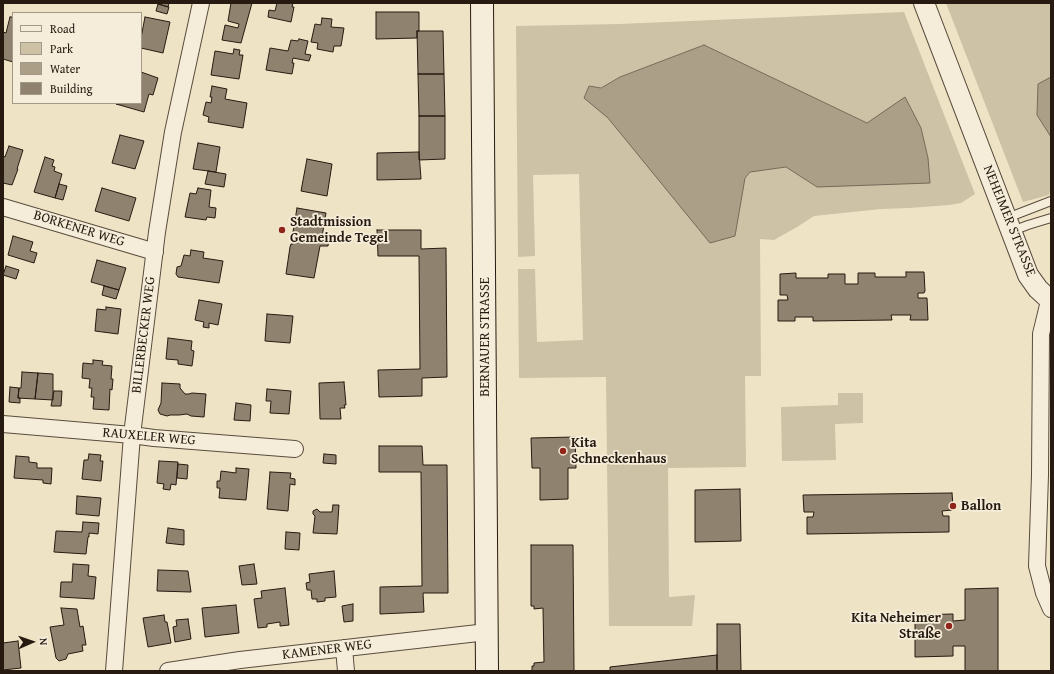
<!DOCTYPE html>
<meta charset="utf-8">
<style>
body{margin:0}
#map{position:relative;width:1054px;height:674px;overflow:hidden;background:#efe3c5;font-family:"Gentium Book Plus",serif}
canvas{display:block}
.frame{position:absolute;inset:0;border:4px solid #271a11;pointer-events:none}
.legend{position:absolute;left:12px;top:12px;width:130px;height:92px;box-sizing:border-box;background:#f5edd9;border:1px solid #a39989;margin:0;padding:5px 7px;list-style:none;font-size:12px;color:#271a11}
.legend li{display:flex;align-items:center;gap:8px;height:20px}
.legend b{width:20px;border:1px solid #a39989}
.north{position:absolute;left:12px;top:622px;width:40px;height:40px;-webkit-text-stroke:3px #f5edd9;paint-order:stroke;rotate:88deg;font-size:11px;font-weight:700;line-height:16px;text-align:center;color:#271a11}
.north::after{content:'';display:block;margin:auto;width:14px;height:18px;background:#271a11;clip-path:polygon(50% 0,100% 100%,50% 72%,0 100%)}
</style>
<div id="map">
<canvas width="1054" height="674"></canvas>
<div class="frame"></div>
<ul class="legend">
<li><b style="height:5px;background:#f5edd9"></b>Road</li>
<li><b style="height:11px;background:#cdc1a6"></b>Park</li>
<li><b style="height:11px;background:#ab9f88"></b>Water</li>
<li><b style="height:11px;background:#8f836f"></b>Building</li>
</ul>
<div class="north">N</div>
</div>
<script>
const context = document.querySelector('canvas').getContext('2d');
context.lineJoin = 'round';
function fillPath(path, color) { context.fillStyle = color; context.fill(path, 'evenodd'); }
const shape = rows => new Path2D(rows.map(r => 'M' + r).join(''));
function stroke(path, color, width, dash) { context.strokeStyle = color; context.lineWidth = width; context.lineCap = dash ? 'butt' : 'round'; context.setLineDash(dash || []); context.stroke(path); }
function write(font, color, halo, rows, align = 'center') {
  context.font = font + ' "Gentium Book Plus",serif'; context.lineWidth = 3.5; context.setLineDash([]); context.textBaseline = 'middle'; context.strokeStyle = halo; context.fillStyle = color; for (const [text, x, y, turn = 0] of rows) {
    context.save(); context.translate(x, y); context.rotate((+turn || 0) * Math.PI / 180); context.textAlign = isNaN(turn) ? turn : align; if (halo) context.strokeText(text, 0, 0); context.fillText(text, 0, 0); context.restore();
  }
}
const green = shape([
 [946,3,1051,3,1051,77,1038,84,1037,114,1051,137,1051,187,1049,195,1023,202],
 [904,12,975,194,961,203,949,205,909,208,881,209,814,216,797,227,774,240,760,239,761,376,745,376,746,467,668,468,669,597,695,595,692,626,609,626,606,377,519,378,518,269,535,269,537,342,583,340,579,174,533,175,535,256,518,257,516,26,619,24],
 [704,45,867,123,921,128,928,158,817,187,786,167,750,172,745,178,735,236,596,106,584,98,589,86,600,88,620,77],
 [838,393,863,393,863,423,835,424,836,460,782,461,781,407,838,405]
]);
const water = shape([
 [704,45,867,123,905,97,921,128,928,158,930,183,817,187,786,167,750,172,745,178,735,236,710,243,608,118,584,98,589,86,601,88,620,77,704,45],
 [1051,77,1051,137,1037,115,1038,84,1051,77]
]);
const building = shape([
 [155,3,169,3,168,7,155,3],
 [231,3,252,3,241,43,222,40,225,25,238,28,239,24,228,21,231,3],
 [277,3,293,3,292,7,294,7,291,22,268,17,269,10,275,11,277,3],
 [158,4,169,7,167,14,156,11,158,4],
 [376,12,419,12,419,31,417,31,417,38,376,39,376,12],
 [10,17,13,17,13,62,3,59,3,32,6,33,10,17],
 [145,17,170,22,163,53,141,48,141,38,145,17],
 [322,18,332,19,331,27,344,28,341,46,334,46,333,52,317,49,318,43,311,42,315,24,321,25,322,18],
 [417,31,443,31,444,74,418,74,417,31],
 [299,39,308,41,305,54,311,55,309,61,293,58,292,63,294,63,292,74,266,70,270,48,288,51,291,40,298,41,299,39],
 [234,49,240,50,239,55,243,55,239,79,211,75,215,51,233,54,234,49],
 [141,72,158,78,153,95,149,94,144,112,116,104,141,103,141,72],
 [418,74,444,74,445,116,419,116,418,74],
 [212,86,227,89,225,99,247,103,243,128,208,122,209,117,203,115,206,102,211,103,212,97,210,97,212,86],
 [419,116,445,116,445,159,419,160,419,116],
 [120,135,144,141,135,169,112,163,120,135],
 [198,143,220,147,216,172,193,169,198,143],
 [9,146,23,150,17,169,18,169,12,185,3,183,3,156,5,157,9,146],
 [419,152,421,179,377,180,377,153,419,152],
 [45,157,54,160,52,166,55,167,54,171,62,174,55,198,34,192,45,157],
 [307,159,332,164,327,196,301,191,307,159],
 [208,171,226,174,224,187,205,184,208,171],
 [59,184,67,186,63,200,55,198,59,184],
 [102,188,136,198,129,221,95,211,102,188],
 [198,188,211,190,209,207,216,208,215,218,207,217,206,220,185,217,190,193,196,194,198,188],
 [297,208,326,213,322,237,329,239,328,246,320,246,314,278,286,274,290,247,291,244,293,244,294,238,292,238,297,208],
 [377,230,421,230,421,249,446,248,447,377,422,378,422,396,379,397,378,370,420,369,419,256,378,256,377,230],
 [13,236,33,242,30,251,37,253,34,263,8,255,13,236],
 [191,250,204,252,203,258,223,261,219,283,178,277,176,274,177,267,181,266,184,255,190,256,191,250],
 [97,260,126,268,119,290,91,282,97,260],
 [6,266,19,270,16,279,3,275,6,266],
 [906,272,924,272,925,291,924,293,918,293,918,298,927,298,928,320,910,320,911,315,891,315,892,320,813,321,813,317,795,317,795,321,778,321,778,300,788,300,787,295,780,295,780,274,796,273,796,278,828,278,828,274,845,274,845,284,858,284,858,273,875,273,875,277,906,277,906,272],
 [104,286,119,290,116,299,102,295,104,286],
 [199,300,222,304,218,325,209,323,209,328,203,327,204,322,195,320,199,300],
 [106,307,121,309,118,334,95,331,97,309,106,310,106,307],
 [267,314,293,316,290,343,265,341,267,314],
 [168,338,192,341,191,350,194,351,192,366,178,364,178,360,166,359,168,338],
 [93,360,103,361,102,365,112,366,111,379,113,379,112,390,110,389,109,410,93,409,94,397,91,397,92,388,89,388,90,379,82,378,83,363,93,364,93,360],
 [22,372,38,373,35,399,18,398,19,388,21,388,22,372],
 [38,373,53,374,53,400,35,399,38,373],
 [344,382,346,405,344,405,345,408,340,408,341,419,320,419,319,383,344,382],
 [162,383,180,384,180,388,185,394,189,394,192,393,206,394,204,417,191,416,187,414,179,415,170,415,167,416,160,414,158,410,161,403,162,383],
 [10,387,19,388,18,398,20,398,20,403,9,402,10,387],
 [267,389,291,391,289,414,270,413,271,401,266,401,267,389],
 [54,391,62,391,61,406,51,406,54,391],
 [236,403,251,405,250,421,234,420,236,403],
 [575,437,576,468,568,468,568,499,540,500,540,468,532,468,531,438,575,437],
 [379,446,422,446,423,465,447,465,448,593,423,593,424,612,380,614,380,587,422,586,421,472,379,472,379,446],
 [89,454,101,455,100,461,103,461,101,481,82,479,84,460,88,460,89,454],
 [324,454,336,455,336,464,323,463,324,454],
 [16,456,29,457,29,462,37,463,37,468,52,468,51,484,43,483,43,480,14,478,16,456],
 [159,461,178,462,176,485,171,484,170,490,163,489,164,484,157,483,159,461],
 [178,464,188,465,187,479,177,478,178,464],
 [236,468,249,469,246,500,219,498,220,488,217,488,217,481,220,481,221,471,236,473,236,468],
 [270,472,291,473,290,478,295,479,295,485,290,484,288,511,267,509,270,472],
 [740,489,741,541,695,542,695,490,740,489],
 [952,493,953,506,952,510,942,511,943,516,949,516,949,532,807,534,807,517,813,517,814,512,804,512,803,495,952,493],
 [77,496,101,498,99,516,76,514,77,496],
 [333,505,339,505,337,534,313,533,315,516,313,514,313,511,317,509,320,512,332,512,333,505],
 [83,522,99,523,98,534,89,533,89,537,88,537,86,554,54,552,56,531,82,532,83,522],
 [168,528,184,530,184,545,166,543,168,528],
 [286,532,300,533,299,550,285,549,286,532],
 [531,545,573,545,574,671,532,671,532,666,534,666,534,663,544,662,543,608,534,609,534,606,531,606,531,545],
 [73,564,89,565,88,576,96,577,94,599,60,597,61,582,72,582,73,564],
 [254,564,257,584,242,585,239,566,254,564],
 [158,570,188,571,191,592,157,591,158,570],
 [334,571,336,597,325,598,325,601,317,602,317,599,312,599,311,590,307,590,306,583,310,582,309,574,334,571],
 [285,588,289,625,280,626,280,622,267,624,267,627,258,628,254,599,262,598,261,591,285,588],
 [998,588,998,671,965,671,965,646,953,646,953,656,915,657,915,615,953,614,953,621,965,620,965,589,998,588],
 [353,604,353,621,344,622,342,606,353,604],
 [236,605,239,633,205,637,202,608,236,605],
 [61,608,77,609,80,627,83,626,86,645,82,645,83,651,68,654,66,659,59,661,56,658,50,627,64,625,61,608],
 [164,615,165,622,167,622,171,643,148,647,143,618,164,615],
 [188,619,191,639,175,642,173,627,177,626,176,620,188,619],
 [717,624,740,624,741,671,717,671,717,624],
 [18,641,21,668,3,670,3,643,18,641],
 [717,655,717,671,610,671,610,667,717,655]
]);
const service = shape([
 [1007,218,1051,201],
 [1012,231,1028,225,1051,218]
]);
const minor = shape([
 [3,207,155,252],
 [1049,301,1041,334,1040,475,1037,566,1044,593,1051,609],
 [3,424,132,435,154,438,295,449],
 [344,648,346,671],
 [114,671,132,435,157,232,173,132,201,3],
 [168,671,240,660,487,632]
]);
const tertiary = shape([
 [924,3,1028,275,1038,289,1051,301]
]);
const secondary = shape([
 [482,3,487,671]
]);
const markers = [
 [282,230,4,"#8f2418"],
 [563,451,4,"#8f2418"],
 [953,506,4,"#8f2418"],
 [949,626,4,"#8f2418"]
];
const streetNames = [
 ["NEHEIMER STRASSE",1009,221,68],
 ["BORKENER WEG",79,229,17],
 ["BILLERBECKER WEG",144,335,-83],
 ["BERNAUER STRASSE",485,337,-90],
 ["RAUXELER WEG",149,437,5],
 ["KAMENER WEG",327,650,-7]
];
const poiNames = [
 ["Stadtmission",290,222],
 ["Gemeinde Tegel",290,238],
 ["Kita",571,443],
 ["Schneckenhaus",571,459],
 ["Ballon",961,506],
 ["Kita Neheimer",941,618,"right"],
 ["Straße",941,634,"right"]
];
fillPath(green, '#cdc1a6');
fillPath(water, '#ab9f88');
stroke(water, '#766a58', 1);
fillPath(building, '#8f836f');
stroke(building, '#271a11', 1);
stroke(service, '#594c3e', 10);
stroke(minor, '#594c3e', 18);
stroke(tertiary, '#594c3e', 22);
stroke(secondary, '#271a11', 24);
stroke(service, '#f5edd9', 8);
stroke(minor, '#f5edd9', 16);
stroke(tertiary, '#f5edd9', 20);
stroke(secondary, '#f5edd9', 22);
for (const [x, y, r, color] of markers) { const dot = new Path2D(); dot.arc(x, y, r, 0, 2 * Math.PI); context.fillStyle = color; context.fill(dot); stroke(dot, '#f5edd9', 1.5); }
write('14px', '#271a11', '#f5edd9', streetNames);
write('bold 14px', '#271a11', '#f5edd9', poiNames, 'left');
</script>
